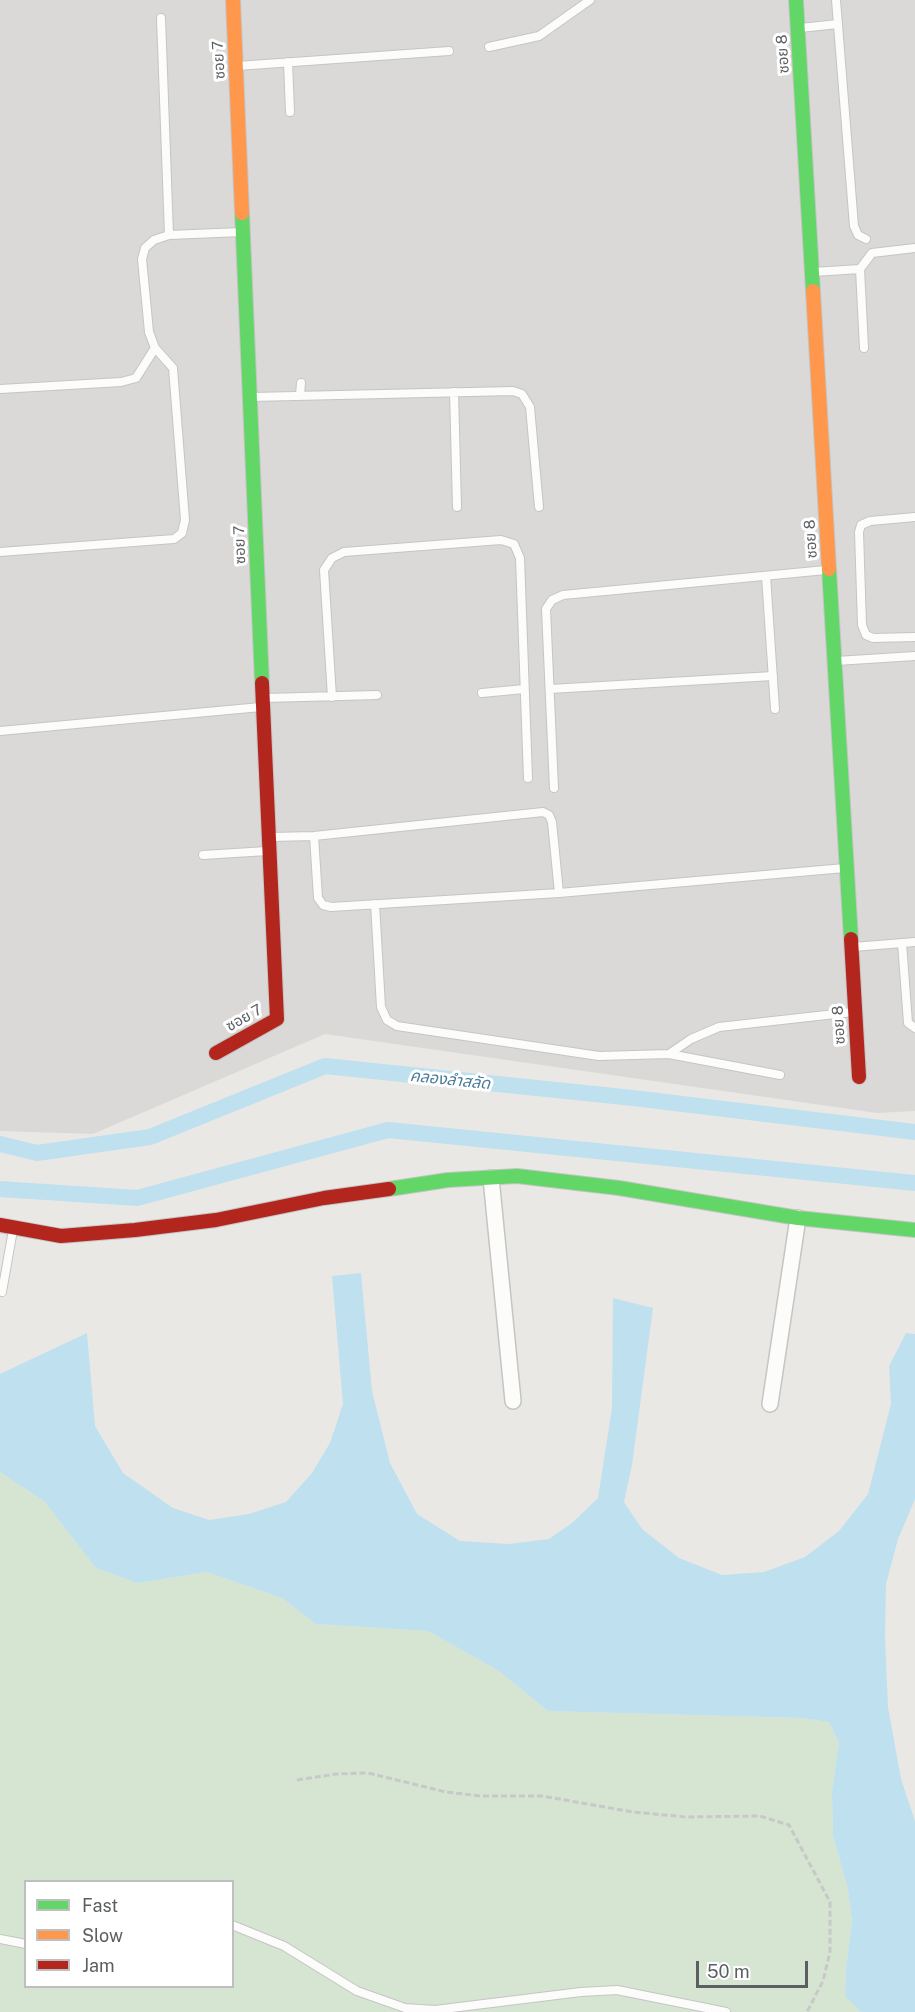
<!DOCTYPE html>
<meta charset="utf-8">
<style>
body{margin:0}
#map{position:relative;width:915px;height:2012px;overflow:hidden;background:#eae8e5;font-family:"Public Sans",sans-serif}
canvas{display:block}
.legend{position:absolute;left:24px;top:1880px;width:210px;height:108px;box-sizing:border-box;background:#fff;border:2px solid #bdbfc0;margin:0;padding:8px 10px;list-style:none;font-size:18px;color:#5b5f62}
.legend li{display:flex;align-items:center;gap:12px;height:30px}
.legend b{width:30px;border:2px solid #bdbfc0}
.scale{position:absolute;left:696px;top:1961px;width:112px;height:27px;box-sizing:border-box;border:3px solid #5b5f62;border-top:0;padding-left:8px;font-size:18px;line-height:21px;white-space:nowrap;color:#5b5f62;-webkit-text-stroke:4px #fff;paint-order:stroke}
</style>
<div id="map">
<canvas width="915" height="2012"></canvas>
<ul class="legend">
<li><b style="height:8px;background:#63d668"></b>Fast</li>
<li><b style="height:8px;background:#ff974d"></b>Slow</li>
<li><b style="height:8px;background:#b3261e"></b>Jam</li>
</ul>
<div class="scale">50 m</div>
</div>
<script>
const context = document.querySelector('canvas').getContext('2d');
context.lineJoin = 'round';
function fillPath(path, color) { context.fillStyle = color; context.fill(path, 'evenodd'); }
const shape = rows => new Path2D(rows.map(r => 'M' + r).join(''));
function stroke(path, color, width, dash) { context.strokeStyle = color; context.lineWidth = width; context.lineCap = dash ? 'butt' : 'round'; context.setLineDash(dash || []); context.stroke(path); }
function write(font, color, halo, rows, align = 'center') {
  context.font = font + ' "Public Sans","Noto Sans Thai",sans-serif'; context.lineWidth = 6; context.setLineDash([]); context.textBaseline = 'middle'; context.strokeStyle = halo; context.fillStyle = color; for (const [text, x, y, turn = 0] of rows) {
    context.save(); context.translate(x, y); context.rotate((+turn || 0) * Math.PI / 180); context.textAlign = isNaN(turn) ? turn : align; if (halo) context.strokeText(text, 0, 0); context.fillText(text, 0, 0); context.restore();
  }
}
const industrial = shape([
 [0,0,915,0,915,1111,877,1113,325,1034,93,1134,0,1131]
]);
const green = shape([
 [0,1472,44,1501,96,1568,137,1583,207,1572,282,1598,316,1624,428,1631,499,1671,548,1711,803,1718,829,1722,839,1743,832,1792,833,1836,848,1889,852,1921,846,1968,845,1996,861,2012,0,2012],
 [26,1882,232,1882,232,1986,26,1986]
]);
const water = shape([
 [361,1273,372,1391,390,1463,417,1514,460,1541,509,1544,549,1539,572,1523,598,1498,612,1408,613,1298,653,1308,632,1465,624,1502,642,1529,679,1558,722,1575,764,1572,805,1557,839,1531,868,1494,891,1404,889,1366,906,1333,915,1334,915,1499,898,1539,886,1584,885,1639,888,1707,901,1779,915,1821,915,2012,861,2012,845,1996,846,1968,852,1921,848,1889,833,1836,832,1792,839,1743,829,1722,803,1718,548,1711,499,1671,428,1631,316,1624,282,1598,207,1572,137,1583,96,1568,44,1501,0,1472,0,1374,87,1333,95,1426,123,1473,173,1508,209,1520,249,1514,286,1502,312,1473,330,1443,343,1404,332,1276]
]);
const canal = shape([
 [0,1144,37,1153,150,1137,325,1066,633,1098,915,1132],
 [0,1189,137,1198,388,1130,915,1183]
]);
const path = shape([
 [297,1780,336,1774,368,1773,446,1792,481,1796,542,1796,633,1812,686,1817,760,1816,789,1825,830,1902,830,1952,823,1981,807,2012]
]);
const lane = shape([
 [836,0,854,226,858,235,866,239],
 [161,18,169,235],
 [800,28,838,24],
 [489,47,539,36,590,0],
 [288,62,290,112],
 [237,66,449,51],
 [860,269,864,348],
 [813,272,860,269,872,253,915,248],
 [0,389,121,382,136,378,155,348],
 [454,392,457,507],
 [300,395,301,383],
 [252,397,513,391,522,394,530,407,539,507],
 [915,517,870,521,861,525,859,532,862,625,866,635,873,638,915,637],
 [0,552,174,539,182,533,185,520,173,368,155,348,149,332,142,259,145,248,154,240,169,235,242,232],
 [766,576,775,709],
 [836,661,915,656],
 [550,689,773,676],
 [482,693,524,689],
 [332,697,324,570,332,558,344,552,501,540,514,544,520,558,528,778],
 [265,698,377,695],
 [0,731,261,707],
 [554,788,546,609,552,600,563,595,826,570],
 [314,836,318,898,323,905,331,907,559,893,845,868],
 [271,837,314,836,543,812,549,815,552,822,559,893],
 [203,855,267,851],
 [375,904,381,1007,387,1020,397,1026,599,1056,669,1054,691,1039,719,1027,853,1012],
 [902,943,908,1023,915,1028],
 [853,947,915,942],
 [669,1054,780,1075],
 [2,1292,13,1230],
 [232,1925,284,1946,357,1991,405,2008,435,2010,581,1992,617,1990,726,2012],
 [0,1939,26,1944]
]);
const street = shape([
 [491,1178,513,1401],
 [770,1404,798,1218]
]);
const fast = shape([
 [796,0,813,291],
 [242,213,262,683],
 [829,569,851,939],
 [389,1189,448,1180,517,1176,619,1188,798,1218,915,1230]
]);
const slow = shape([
 [233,0,242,213],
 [813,291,829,569]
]);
const jam = shape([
 [851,939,859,1077],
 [216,1053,277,1019,262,683],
 [0,1225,61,1236,135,1230,216,1220,324,1198,389,1189]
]);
const streetNames = [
 ["ซอย 8",783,54,-93],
 ["ซอย 7",219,60,-93],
 ["ซอย 8",811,539,-93],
 ["ซอย 7",240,545,-92],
 ["ซอย 7",244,1018,-29],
 ["ซอย 8",839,1025,-93]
];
const waterNames = [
 ["คลองลำสลัด",450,1080,6]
];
fillPath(industrial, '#dbd9d7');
fillPath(green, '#d6e4d2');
fillPath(water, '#bfe0ef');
stroke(canal, '#bfe0ef', 16);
stroke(lane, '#c5c5c5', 10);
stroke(street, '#c5c5c5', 18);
stroke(fast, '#c4c5c5', 16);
stroke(slow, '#c4c5c5', 16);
stroke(jam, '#c4c5c5', 16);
stroke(path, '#c6c9c7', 3, [6, 3]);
stroke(lane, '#fcfcfb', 8);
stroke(street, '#fcfcfb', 15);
stroke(fast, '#63d668', 14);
stroke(slow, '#ff974d', 14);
stroke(jam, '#b3261e', 14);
write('15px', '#5b5f62', '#fff', streetNames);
write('italic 16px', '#487a9b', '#fff', waterNames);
</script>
